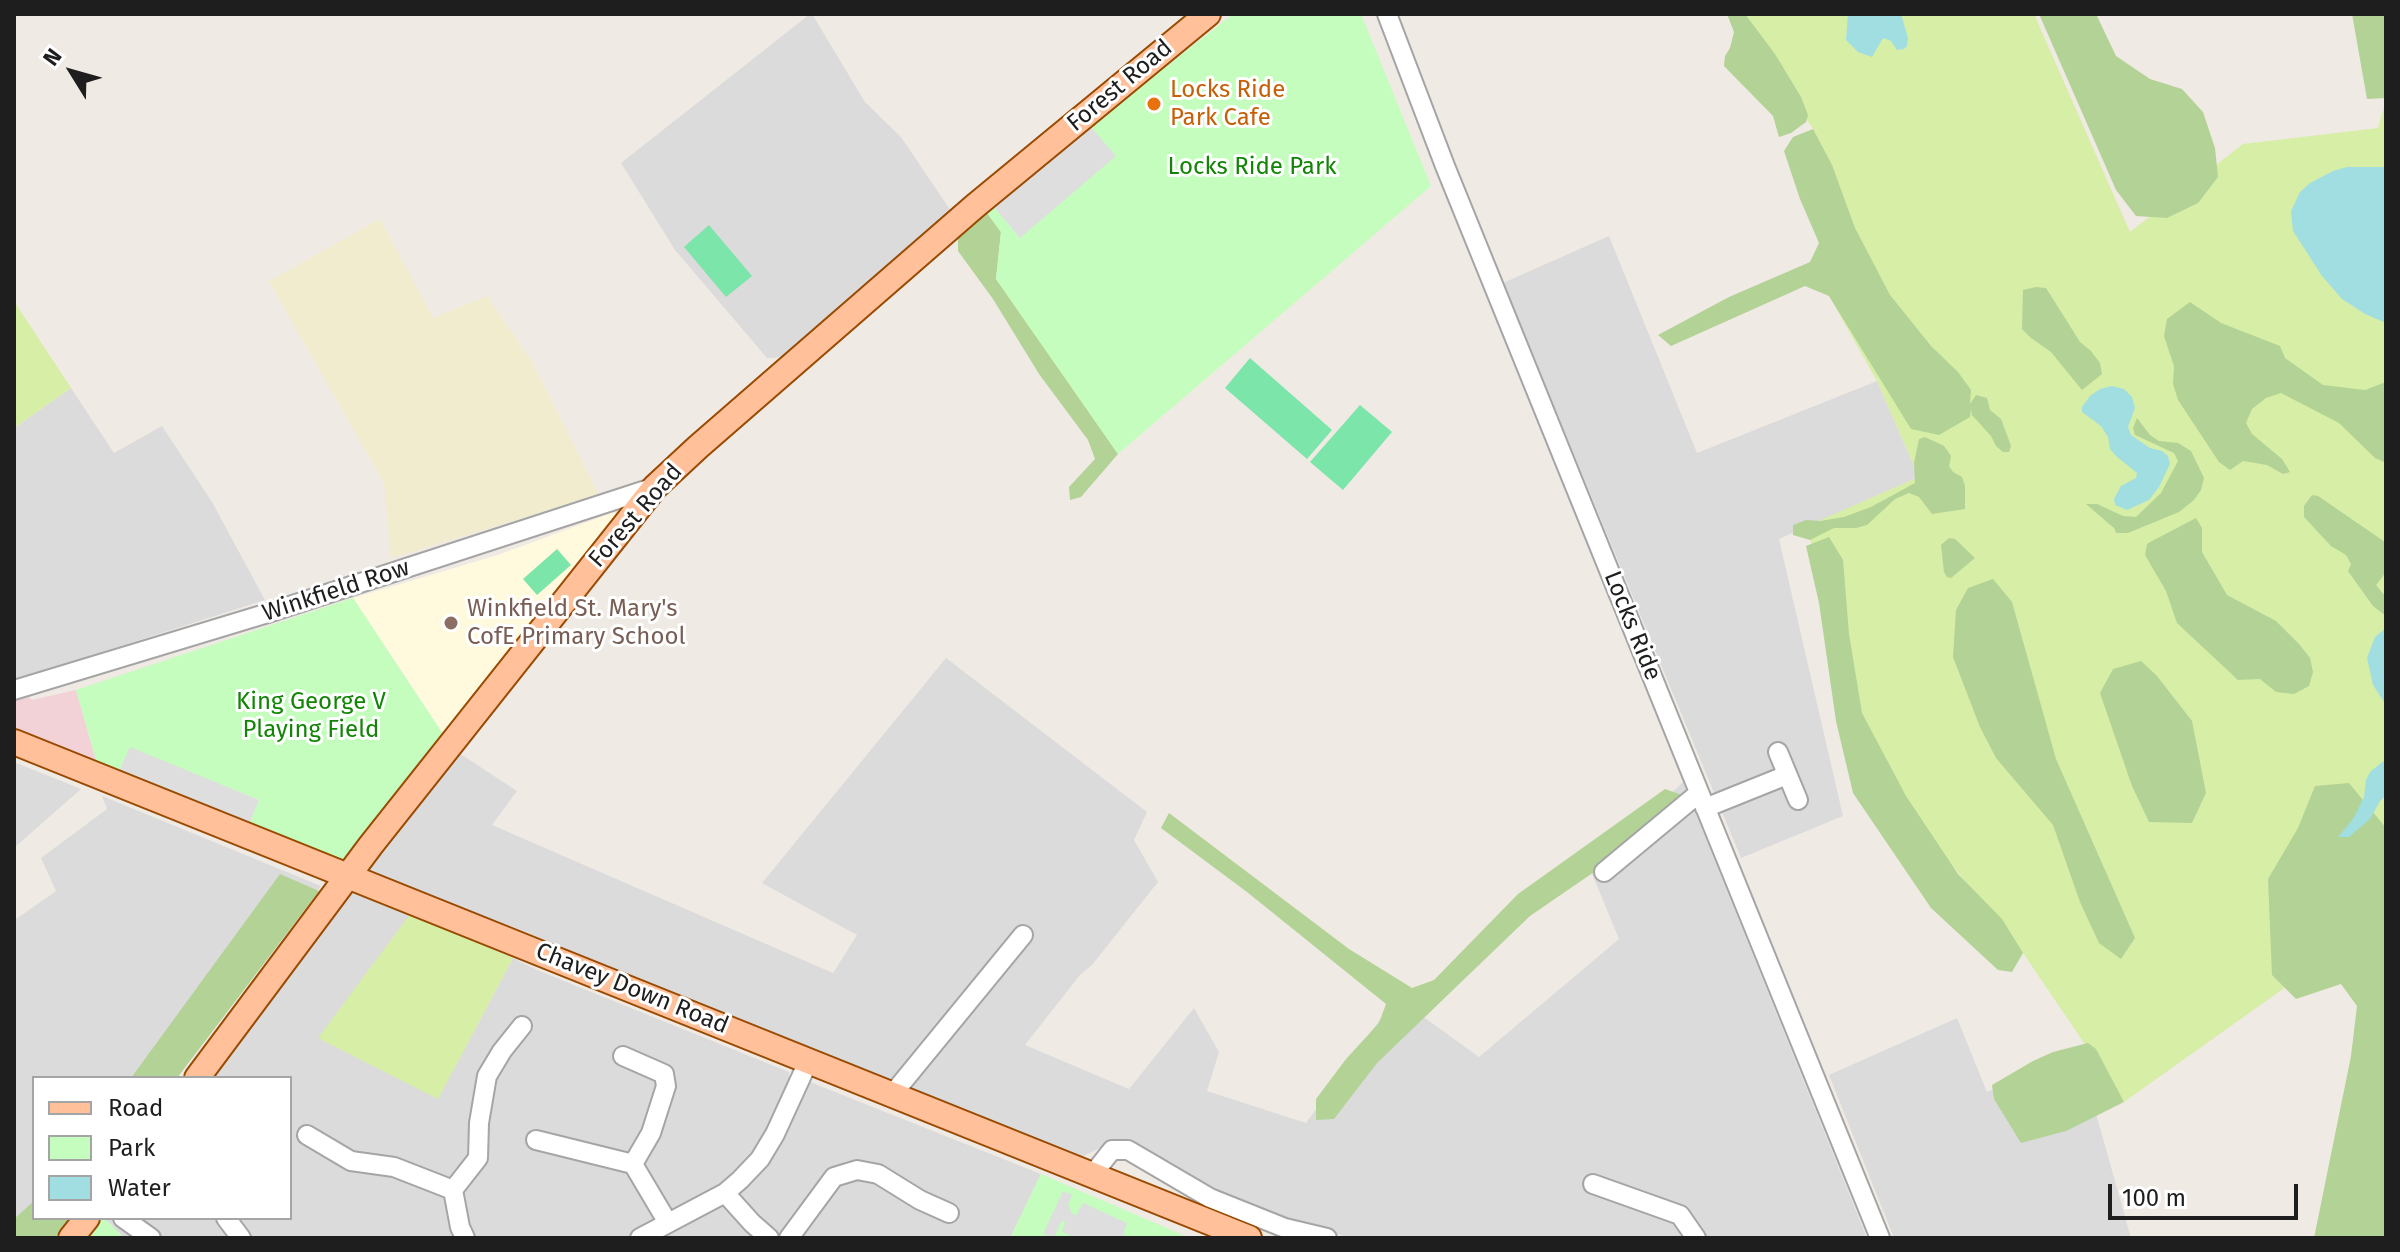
<!DOCTYPE html>
<style>
body{margin:0}
#map{position:relative;width:2400px;height:1252px;overflow:hidden;background:#f0eae4;font-family:"Fira Sans",sans-serif}
canvas{display:block}
.frame{position:absolute;inset:0;border:16px solid #1e1e1e;pointer-events:none}
.legend{position:absolute;left:32px;top:1076px;width:260px;height:144px;box-sizing:border-box;background:#fff;border:2px solid #a5a5a5;margin:0;padding:10px 14px;list-style:none;font-size:24px;color:#1e1e1e}
.legend li{display:flex;align-items:center;gap:16px;height:40px}
.legend b{width:40px;border:2px solid #a5a5a5}
.north{position:absolute;left:32px;top:32px;width:80px;height:80px;-webkit-text-stroke:6px #fff;paint-order:stroke;rotate:307deg;font-size:22px;font-weight:700;line-height:32px;text-align:center;color:#1e1e1e}
.north::after{content:'';display:block;margin:auto;width:28px;height:36px;background:#1e1e1e;clip-path:polygon(50% 0,100% 100%,50% 72%,0 100%)}
.scale{position:absolute;left:2108px;top:1184px;width:190px;height:36px;box-sizing:border-box;border:4px solid #1e1e1e;border-top:0;padding-left:10px;font-size:24px;line-height:28px;white-space:nowrap;color:#1e1e1e;-webkit-text-stroke:6px #fff;paint-order:stroke}
</style>
<div id="map">
<canvas width="2400" height="1252"></canvas>
<div class="frame"></div>
<ul class="legend">
<li><b style="height:10px;background:#ffc09a"></b>Road</li>
<li><b style="height:22px;background:#c4fdbd"></b>Park</li>
<li><b style="height:22px;background:#a1dee1"></b>Water</li>
</ul>
<div class="north">N</div>
<div class="scale">100 m</div>
</div>
<script>
const context = document.querySelector('canvas').getContext('2d');
context.lineJoin = 'round';
function fillPath(path, color) { context.fillStyle = color; context.fill(path, 'evenodd'); }
const shape = rows => new Path2D(rows.map(r => 'M' + r).join(''));
function stroke(path, color, width, dash) { context.strokeStyle = color; context.lineWidth = width; context.lineCap = dash ? 'butt' : 'round'; context.setLineDash(dash || []); context.stroke(path); }
function write(font, color, halo, rows, align = 'center') {
  context.font = font + ' "Fira Sans",sans-serif'; context.lineWidth = 6; context.setLineDash([]); context.textBaseline = 'middle'; context.strokeStyle = halo; context.fillStyle = color; for (const [text, x, y, turn = 0] of rows) {
    context.save(); context.translate(x, y); context.rotate((+turn || 0) * Math.PI / 180); context.textAlign = isNaN(turn) ? turn : align; if (halo) context.strokeText(text, 0, 0); context.fillText(text, 0, 0); context.restore();
  }
}
const residential = shape([
 [810,14,812,14,865,102,901,137,953,214,789,357,767,358,675,250,621,163],
 [1609,236,1697,453,1877,381,1919,477,1779,539,1843,816,1741,858,1503,283],
 [71,388,114,453,162,426,212,502,265,600,14,680,14,428],
 [946,658,1147,812,1134,840,1158,882,1092,965,1080,975,1025,1045,1129,1089,1194,1008,1219,1052,1207,1091,1306,1123,1396,997,1479,1057,1619,939,1590,869,1683,782,1867,1238,1352,1238,1282,1220,1107,1144,1082,1157,891,1085,526,932,366,871,459,753,517,791,492,825,833,973,857,935,762,883],
 [14,762,81,789,14,848],
 [102,796,321,886,173,1078,34,1078,34,1218,14,1238,14,917,16,919,56,891,41,858,107,809],
 [348,892,411,913,438,1098,513,958,537,970,789,1072,789,1081,802,1090,810,1082,1041,1174,1010,1238,124,1238,104,1218,290,1218,290,1078,208,1078],
 [1957,1018,1987,1092,2079,1053,2131,1238,1894,1238,1829,1075]
]);
const commercial = shape([
 [76,690,98,767,14,735,14,697,27,693,27,696,32,700]
]);
const education = shape([
 [614,512,616,514,445,737,353,598,498,555]
]);
const farmland = shape([
 [380,219,433,318,487,296,532,362,599,495,391,558,384,483,269,281]
]);
const grass = shape([
 [1736,14,2034,14,2130,232,2243,144,2378,128,2386,100,2386,1018,2335,952,2124,1102,2023,953,1864,756,1807,526,1919,477,1877,381,1829,296,1819,243,1813,129],
 [14,301,71,388,14,428],
 [411,913,513,958,438,1099,318,1038]
]);
const forest = shape([
 [1727,14,1745,14,1775,54,1801,97,1808,115,1806,122,1791,133,1779,137,1773,116,1724,66,1725,56,1730,48,1734,32],
 [2039,14,2096,14,2116,56,2150,79,2182,89,2203,112,2215,148,2218,177,2198,203,2167,218,2136,216,2116,190],
 [2352,14,2386,14,2386,98,2367,99],
 [1813,129,1832,165,1855,228,1890,295,1931,346,1958,372,1971,390,1970,404,1976,395,1987,398,1990,410,2001,419,2011,446,2009,452,2003,452,1996,446,1991,436,1972,415,1971,409,1970,417,1939,435,1911,429,1829,296,1805,286,1671,346,1658,335,1729,297,1810,262,1819,243,1800,199,1784,151,1793,137],
 [987,213,1001,232,996,279,1118,454,1081,497,1070,500,1069,487,1095,459,1088,440,1039,374,993,299,958,251,958,237],
 [2036,287,2046,288,2080,342,2091,351,2100,363,2102,374,2082,390,2051,352,2031,338,2022,329,2023,290],
 [2190,302,2221,323,2280,346,2285,358,2323,385,2365,390,2386,382,2386,463,2375,458,2339,423,2281,393,2266,398,2252,409,2246,423,2252,434,2282,459,2290,472,2283,474,2267,465,2243,461,2230,470,2219,462,2178,400,2173,384,2174,366,2164,336,2167,319],
 [2137,418,2150,435,2159,441,2178,443,2191,451,2204,478,2201,490,2194,500,2179,512,2128,533,2116,533,2114,528,2086,504,2097,504,2123,516,2136,517,2161,493,2178,461,2174,453,2135,435,2133,428],
 [1925,437,1944,446,1951,456,1949,466,1953,472,1962,477,1965,486,1965,509,1932,514,1919,497,1909,493,1895,499,1867,525,1856,528,1834,528,1810,540,1793,535,1793,525,1806,520,1820,521,1844,517,1871,507,1915,483,1914,463,1919,439],
 [2312,495,2318,496,2385,542,2386,572,2376,585,2386,597,2386,616,2373,606,2348,571,2351,564,2346,555,2331,546,2304,517,2304,506],
 [2196,518,2202,528,2202,552,2227,595,2276,621,2299,644,2310,658,2313,672,2309,686,2294,694,2276,692,2260,679,2238,680,2177,623,2166,591,2145,555,2147,544,2152,541],
 [1829,537,1843,560,1849,634,1862,713,1906,796,1958,874,2002,919,2023,953,2012,972,1998,970,1931,908,1853,793,1836,721,1819,603,1806,546],
 [1949,538,1955,539,1975,558,1951,578,1947,577,1944,572,1941,545],
 [1993,579,2012,602,2056,759,2135,938,2121,959,2099,943,2080,902,2053,825,1996,758,1980,727,1953,657,1956,610,1968,588],
 [2141,661,2157,676,2192,721,2206,793,2192,823,2149,822,2132,786,2100,693,2113,669],
 [2349,783,2386,828,2386,1238,2314,1238,2351,1056,2357,1006,2341,984,2296,999,2272,975,2268,879,2298,828,2315,786],
 [1665,789,1685,796,1677,815,1530,916,1377,1063,1334,1119,1316,1120,1316,1099,1346,1059,1379,1023,1386,1004,1247,892,1161,828,1169,813,1349,949,1412,988,1434,980,1518,894],
 [280,874,319,891,177,1078,131,1078],
 [2088,1043,2096,1049,2124,1102,2066,1131,2021,1143,1994,1099,1992,1085,2033,1061,2053,1052],
 [34,1201,34,1218,70,1218,55,1238,14,1238,14,1219]
]);
const park = shape([
 [1233,14,1361,14,1431,186,1118,454,996,279,1001,232,987,213,994,207,1020,238,1115,156,1090,126],
 [353,598,445,737,344,865,247,829,259,800,130,748,117,775,98,767,76,690],
 [1041,1174,1190,1238,1010,1238],
 [102,1218,104,1218,124,1238,85,1238]
]);
const pitch = shape([
 [709,225,752,276,726,297,684,247],
 [1250,358,1332,430,1307,459,1225,388],
 [1360,405,1392,432,1343,490,1310,462],
 [557,549,571,565,537,595,523,579]
]);
const parking = shape([
 [1090,126,1116,156,1020,238,994,207],
 [130,747,259,800,247,829,117,775],
 [1063,1191,1072,1195,1068,1204,1072,1214,1076,1215,1083,1203,1127,1223,1123,1234,1129,1238,1076,1238,1062,1232,1065,1223,1062,1220,1054,1238,1043,1234]
]);
const water = shape([
 [1848,14,1901,14,1908,38,1907,46,1904,49,1897,50,1891,41,1883,38,1872,57,1858,52,1846,40],
 [2347,167,2386,167,2386,323,2365,314,2342,299,2322,276,2293,231,2291,211,2300,192,2310,183,2333,171],
 [2112,386,2124,389,2132,397,2135,408,2128,427,2131,435,2150,448,2162,451,2168,456,2170,464,2159,487,2149,500,2127,510,2115,505,2114,499,2121,486,2136,478,2137,473,2117,457,2110,449,2108,437,2101,426,2082,412,2082,407,2090,396,2100,389],
 [2386,628,2386,705,2373,685,2367,658,2375,637],
 [2386,759,2386,795,2380,801,2370,819,2357,830,2349,837,2338,837,2353,819,2364,797,2366,780,2370,772]
]);
const minor = shape([
 [1387,14,1445,166,1880,1238],
 [14,690,268,613,655,487],
 [1778,752,1798,800],
 [1705,808,1787,775],
 [1604,872,1699,793],
 [891,1096,1023,935],
 [307,1135,351,1161,394,1167,453,1190],
 [536,1140,633,1164,651,1133,666,1086,664,1074,623,1056],
 [633,1164,668,1223],
 [1093,1174,1112,1150,1128,1150,1210,1198,1285,1228,1327,1238],
 [1593,1184,1680,1215,1696,1238],
 [725,1193,752,1223,769,1238],
 [123,1218,151,1238],
 [226,1218,241,1238],
 [465,1238,460,1227,453,1190,478,1158,479,1123,487,1076,502,1051,522,1026],
 [640,1238,725,1193,740,1180,760,1159,775,1134,808,1062],
 [789,1238,834,1177,857,1170,878,1174,920,1200,949,1213]
]);
const major = shape([
 [14,742,1249,1238],
 [197,1078,371,845,655,487,698,447,975,206,1208,14],
 [71,1238,87,1218]
]);
const markers = [
 [1154,104,8,"#e8710a"],
 [451,623,8,"#8d6e63"]
];
const streetNames = [
 ["Forest Road",1120,86,-40],
 ["Forest Road",636,516,-49],
 ["Winkfield Row",336,591,-18],
 ["Locks Ride",1632,626,68],
 ["Chavey Down Road",632,989,22]
];
const foodNames = [
 ["Locks Ride",1170,90],
 ["Park Cafe",1170,118]
];
const parkNames = [
 ["Locks Ride Park",1252,167],
 ["King George V",311,702],
 ["Playing Field",311,730]
];
const educationNames = [
 ["Winkfield St. Mary's",467,609],
 ["CofE Primary School",467,637]
];
fillPath(residential, '#dcdbdb');
fillPath(commercial, '#f2d2d6');
fillPath(education, '#fff9de');
fillPath(farmland, '#f0eccd');
fillPath(grass, '#d7eea6');
fillPath(forest, '#b3d295');
fillPath(park, '#c4fdbd');
fillPath(pitch, '#7ce5a9');
fillPath(parking, '#dedede');
fillPath(water, '#a1dee1');
stroke(minor, '#a5a5a5', 22);
stroke(major, '#994a00', 28);
stroke(minor, '#fff', 18);
stroke(major, '#ffc09a', 24);
for (const [x, y, r, color] of markers) { const dot = new Path2D(); dot.arc(x, y, r, 0, 2 * Math.PI); context.fillStyle = color; context.fill(dot); stroke(dot, '#fff', 3); }
write('24px', '#1e1e1e', '#fff', streetNames);
write('24px', '#c56008', '#fff', foodNames, 'left');
write('24px', '#118504', '#fff', parkNames);
write('24px', '#785e54', '#fff', educationNames, 'left');
</script>
